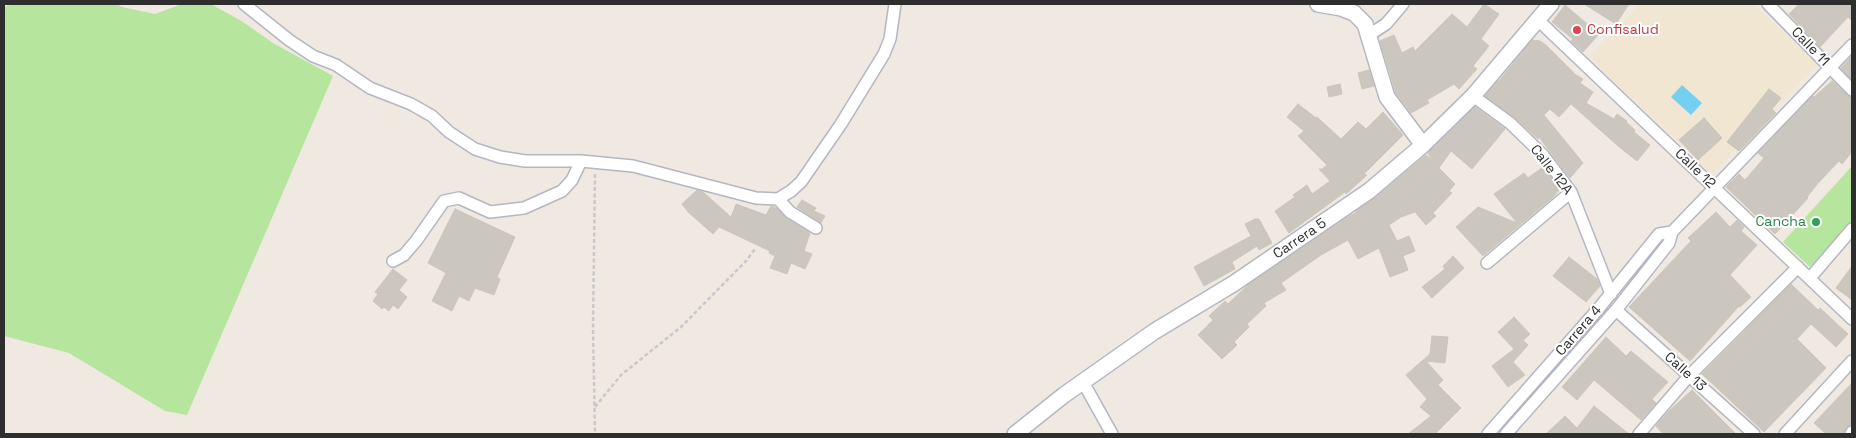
<!DOCTYPE html>
<style>
body{margin:0}
#map{position:relative;width:1856px;height:438px;overflow:hidden;background:#efe9e1;font-family:"Space Grotesk",sans-serif}
canvas{display:block}
.frame{position:absolute;inset:0;border:5px solid #2e2e2e;pointer-events:none}
</style>
<div id="map">
<canvas width="1856" height="438"></canvas>
<div class="frame"></div>
</div>
<script>
const context = document.querySelector('canvas').getContext('2d');
context.lineJoin = 'round';
function fillPath(path, color) { context.fillStyle = color; context.fill(path, 'evenodd'); }
const shape = rows => new Path2D(rows.map(r => 'M' + r).join(''));
function stroke(path, color, width, dash) { context.strokeStyle = color; context.lineWidth = width; context.lineCap = dash ? 'butt' : 'round'; context.setLineDash(dash || []); context.stroke(path); }
function write(font, color, halo, rows, align = 'center') {
  context.font = font + ' "Space Grotesk",sans-serif'; context.lineWidth = 4; context.setLineDash([]); context.textBaseline = 'middle'; context.strokeStyle = halo; context.fillStyle = color; for (const [text, x, y, turn = 0] of rows) {
    context.save(); context.translate(x, y); context.rotate((+turn || 0) * Math.PI / 180); context.textAlign = isNaN(turn) ? turn : align; if (halo) context.strokeText(text, 0, 0); context.fillText(text, 0, 0); context.restore();
  }
}
const education = shape([
 [1640,4,1753,4,1817,64,1712,174,1589,57]
]);
const green = shape([
 [13,4,116,4,122,7,155,14,182,4,211,4,243,22,273,43,333,76,187,415,165,411,69,353,4,336,4,7],
 [1852,166,1852,222,1810,267,1783,242]
]);
const water = shape([
 [1682,85,1702,103,1691,115,1671,97]
]);
const building = shape([
 [1484,4,1499,14,1481,39,1489,46,1473,66,1477,69,1459,89,1454,84,1427,100,1429,103,1411,113,1396,93,1380,41,1394,35,1402,53,1413,47,1415,51,1452,14,1467,27,1484,4],
 [1584,4,1629,4,1616,24,1584,4],
 [1799,4,1852,4,1852,21,1848,17,1820,47,1789,14,1799,4],
 [1565,5,1599,34,1583,52,1571,41,1573,39,1552,22,1565,5],
 [1532,40,1540,41,1546,45,1576,75,1583,79,1580,83,1593,92,1586,103,1614,119,1617,114,1627,121,1626,122,1635,130,1634,132,1650,145,1637,161,1618,146,1571,104,1559,117,1550,109,1544,115,1583,163,1570,178,1539,137,1538,139,1514,117,1485,96,1498,81,1499,81,1532,40],
 [1852,56,1852,80,1841,68,1852,56],
 [1369,70,1374,86,1362,89,1358,73,1369,70],
 [1832,81,1847,95,1852,97,1852,152,1842,164,1839,161,1819,182,1807,197,1808,198,1775,234,1726,187,1739,174,1745,180,1764,158,1758,153,1813,96,1814,97,1832,81],
 [1340,84,1342,94,1329,97,1327,87,1340,84],
 [1769,89,1781,98,1772,109,1776,113,1739,151,1727,142,1769,89],
 [1298,104,1316,118,1317,117,1341,139,1358,122,1366,129,1383,112,1403,135,1364,174,1367,175,1346,194,1345,192,1289,233,1275,211,1295,197,1293,195,1307,185,1312,194,1330,181,1319,169,1322,169,1327,165,1298,136,1304,131,1287,117,1298,104],
 [1475,107,1505,129,1472,169,1451,151,1439,168,1455,184,1449,191,1452,193,1433,213,1436,216,1426,225,1415,212,1401,217,1389,225,1397,241,1409,236,1415,251,1403,256,1408,270,1390,277,1379,248,1358,259,1348,240,1321,255,1281,283,1286,290,1264,303,1266,306,1247,324,1249,327,1234,342,1237,345,1222,359,1198,335,1213,320,1209,316,1225,301,1228,304,1249,284,1346,218,1357,212,1356,211,1375,198,1426,155,1432,160,1428,153,1475,107],
 [1704,118,1722,138,1698,160,1679,140,1704,118],
 [1543,167,1560,189,1552,198,1483,256,1456,227,1478,207,1517,223,1494,194,1524,173,1528,178,1543,167],
 [697,190,703,192,731,217,736,204,766,215,771,206,776,208,786,218,810,233,804,251,812,254,805,269,791,263,787,274,770,268,775,256,769,253,770,251,719,227,713,234,688,212,682,204,697,190],
 [802,200,816,208,814,211,825,216,821,223,797,207,802,200],
 [455,209,515,237,497,277,500,279,494,295,475,288,469,301,459,296,452,311,432,301,446,273,428,263,455,209],
 [1716,212,1730,227,1737,220,1744,227,1741,231,1757,245,1730,275,1751,297,1740,307,1739,306,1690,361,1629,307,1691,241,1688,238,1716,212],
 [1255,219,1259,219,1272,243,1259,250,1257,246,1232,262,1235,269,1204,286,1194,267,1251,236,1245,224,1255,219],
 [1453,256,1464,268,1432,298,1422,287,1445,269,1443,266,1453,256],
 [1569,257,1597,279,1600,286,1586,302,1553,276,1569,257],
 [1852,266,1852,300,1836,288,1852,266],
 [393,269,407,280,399,290,407,297,398,309,393,305,389,311,384,307,382,309,373,301,378,294,375,292,393,269],
 [1791,284,1818,310,1820,308,1848,334,1836,347,1811,324,1797,339,1826,368,1764,432,1702,374,1791,284],
 [1514,317,1530,334,1516,347,1524,341,1528,345,1513,362,1525,375,1508,387,1492,366,1514,349,1498,332,1514,317],
 [1432,336,1448,337,1445,363,1426,361,1443,380,1438,385,1461,408,1435,434,1408,434,1431,416,1420,407,1427,399,1406,375,1430,354,1432,336],
 [1606,337,1626,356,1631,351,1668,382,1652,399,1656,403,1641,420,1594,380,1577,400,1562,387,1606,337],
 [1852,383,1852,425,1848,426,1844,434,1826,434,1814,423,1852,383],
 [1692,390,1736,434,1663,434,1656,426,1668,412,1692,390],
 [1594,406,1629,434,1546,434,1565,416,1577,428,1594,406]
]);
const path = shape([
 [595,174,593,327,595,434],
 [595,407,621,375,681,327,746,261,755,249]
]);
const street = shape([
 [244,4,289,40,313,56,336,65,370,88,411,104,432,116,449,132,475,149,500,157,525,161,581,161,633,166,756,198,778,199,791,191,801,182,841,124,884,54,890,39,895,4],
 [1768,4,1852,90],
 [1538,20,1852,319],
 [1369,35,1386,24,1403,4],
 [1473,96,1510,123,1543,155,1571,192,1611,294],
 [778,199,790,212,816,228],
 [393,261,404,255,416,241,444,201,459,198,490,212,524,208,562,191,572,180,581,161],
 [1487,263,1571,192],
 [1810,278,1852,229],
 [1616,310,1754,434],
 [1083,382,1112,434],
 [1488,434,1599,308,1659,234,1672,232],
 [1506,434,1616,310,1669,243,1672,232,1852,45],
 [1639,434,1689,376,1798,267],
 [1785,434,1852,361],
 [1851,434,1852,432]
]);
const secondary = shape([
 [1318,4,1341,8,1354,13,1365,24,1387,97,1423,145],
 [1015,434,1064,395,1155,331,1233,284,1369,191,1423,145,1473,96,1551,4]
]);
const markers = [
 [1577,30,5,"#e0444e"],
 [1816,222,5,"#2e9e5b"]
];
const healthNames = [
 ["Confisalud",1587,30]
];
const streetNames = [
 ["Calle 11",1810,47,46],
 ["Calle 12",1695,169,44],
 ["Calle 12A",1551,170,52],
 ["Carrera 5",1300,239,-34],
 ["Carrera 4",1579,331,-49],
 ["Calle 13",1685,372,42]
];
const leisureNames = [
 ["Cancha",1806,222]
];
fillPath(education, '#f0e6d1');
fillPath(green, '#b6e59e');
fillPath(water, '#75cff0');
fillPath(building, '#cbc7bf');
stroke(building, '#cbc5ba', 1);
stroke(street, '#b4b7c1', 14);
stroke(secondary, '#b4b7c1', 18);
stroke(path, '#c9c9c9', 2.5, [4, 2.5]);
stroke(street, '#fff', 11);
stroke(secondary, '#fff', 15);
for (const [x, y, r, color] of markers) { const dot = new Path2D(); dot.arc(x, y, r, 0, 2 * Math.PI); context.fillStyle = color; context.fill(dot); stroke(dot, '#fff', 2); }
write('14px', '#be3a42', '#fff', healthNames, 'left');
write('14px', '#2e2e2e', '#fff', streetNames);
write('14px', '#27864d', '#fff', leisureNames, 'right');
</script>
